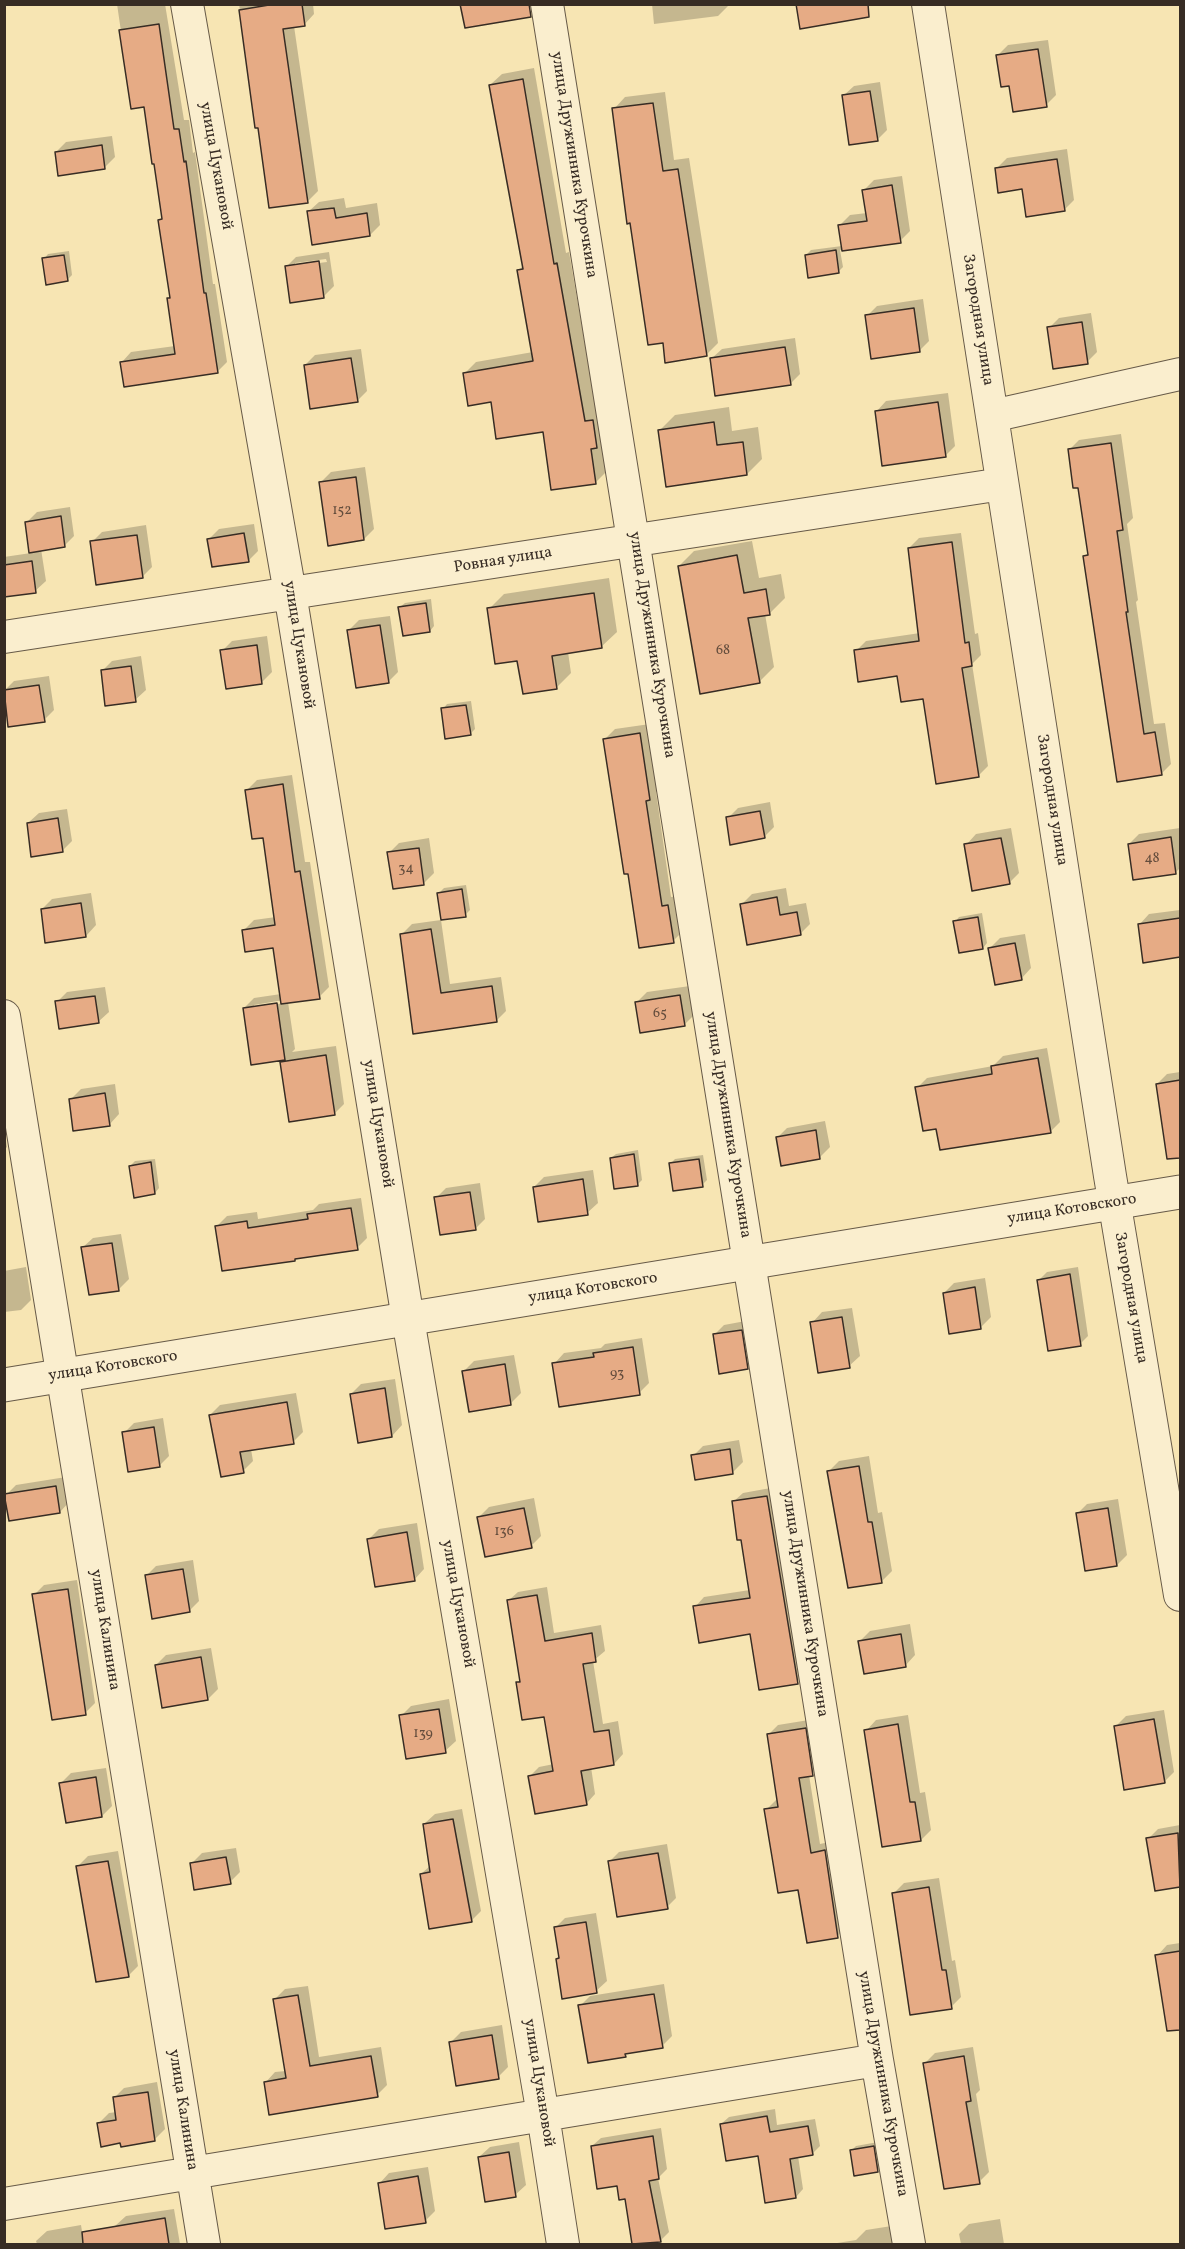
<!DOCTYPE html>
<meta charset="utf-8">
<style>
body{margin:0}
#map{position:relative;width:1185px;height:2249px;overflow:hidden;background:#f7e5b3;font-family:Vollkorn,serif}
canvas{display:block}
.frame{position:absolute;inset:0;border:6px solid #372c24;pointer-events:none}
</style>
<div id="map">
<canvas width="1185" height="2249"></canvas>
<div class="frame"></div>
</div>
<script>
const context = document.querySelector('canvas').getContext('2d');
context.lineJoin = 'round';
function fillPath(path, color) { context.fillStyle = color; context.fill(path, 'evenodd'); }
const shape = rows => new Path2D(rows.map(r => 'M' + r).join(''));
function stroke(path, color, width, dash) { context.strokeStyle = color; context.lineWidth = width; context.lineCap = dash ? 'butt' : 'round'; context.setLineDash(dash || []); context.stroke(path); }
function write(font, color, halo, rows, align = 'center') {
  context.font = font + ' Vollkorn,serif'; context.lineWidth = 5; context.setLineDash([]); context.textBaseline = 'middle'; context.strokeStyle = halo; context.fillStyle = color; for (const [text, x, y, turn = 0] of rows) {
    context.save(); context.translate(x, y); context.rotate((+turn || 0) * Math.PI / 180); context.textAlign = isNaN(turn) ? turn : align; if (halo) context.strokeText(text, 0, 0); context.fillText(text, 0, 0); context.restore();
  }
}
const shadow = shape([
 [117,4,165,4,184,120,189,120,193,153,195,152,213,284,215,284,227,362,217,372,122,362,131,352,175,346,168,299,171,296,160,221,163,217,145,105,132,107],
 [239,4,313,4,314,14,304,25,294,26,318,191,308,201,259,126,256,127],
 [652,4,728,4,728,6,718,16,654,24],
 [1048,40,1056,95,1046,105,1010,84,998,55,1008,45],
 [534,68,566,253,569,252,607,471,595,483,544,430,493,400,464,374,476,362,533,352,519,270,523,266,490,85,502,74],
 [880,82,887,130,877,140,843,96,854,86],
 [665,92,674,160,689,158,718,343,706,355,664,341,614,109,625,97],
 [112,136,115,157,105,167,56,152,66,142],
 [1067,149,1074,200,1064,210,1023,187,997,168,1007,158],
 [902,176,910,231,900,241,840,250,843,267,838,272,806,255,811,250,842,246,840,225,850,215,867,213,864,190,874,180],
 [344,198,346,208,377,203,380,225,370,235,308,212,319,202],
 [69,251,72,275,67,280,44,259,48,254],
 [329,252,334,286,324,296,286,267,296,257],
 [326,259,327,262,295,266,295,263],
 [923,299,929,341,919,351,867,316,877,306],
 [1091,313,1097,352,1087,362,1049,328,1059,318],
 [795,338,800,374,790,384,711,359,722,349],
 [361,349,367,391,357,401,305,365,315,355],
 [948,393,955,446,945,456,876,412,886,401],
 [729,407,732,431,758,427,762,459,747,474,660,430,675,415],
 [1121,434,1133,518,1127,524,1138,600,1136,602,1154,724,1165,723,1171,764,1161,774,1118,780,1085,556,1089,552,1079,486,1069,450,1079,440],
 [365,467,374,529,364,539,321,482,331,472],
 [70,507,74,536,64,546,41,549,46,581,35,591,4,596,4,557,31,553,27,522,37,512],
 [254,524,258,551,248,561,209,539,219,529],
 [146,525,152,567,142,577,92,542,102,532],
 [961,533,975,634,978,633,981,655,972,664,988,766,978,776,924,697,898,675,856,651,866,641,920,633,909,548,919,538],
 [752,541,759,578,781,574,785,598,770,613,765,614,774,667,759,682,679,566,694,551],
 [609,578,617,632,601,647,568,652,571,673,556,688,519,659,489,609,504,594],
 [431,599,434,626,430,631,400,607,405,603],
 [390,616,398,672,388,682,349,630,359,620],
 [267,636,272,672,262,682,227,687,222,651,232,641],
 [141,656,146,690,135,700,102,671,112,661],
 [49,676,54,710,44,720,4,691,14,681],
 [471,701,475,729,470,734,443,709,447,704],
 [650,724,659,789,656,792,671,897,678,896,683,931,673,941,605,739,615,729],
 [292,775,305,862,310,862,329,987,319,997,288,1002,295,1049,292,1052,336,1046,344,1104,334,1114,281,1062,285,1059,244,1008,254,998,281,994,274,946,244,930,254,920,276,917,264,836,247,790,257,780],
 [284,1000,284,1003,254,1008,254,1005],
 [770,802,774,827,764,837,728,818,738,808],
 [67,809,72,841,62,851,28,823,39,813],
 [1011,828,1019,873,1009,883,966,845,976,834],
 [1180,828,1180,868,1175,873,1129,844,1139,834],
 [429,838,434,873,424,883,389,853,399,843],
 [466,885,470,910,465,915,439,893,444,888],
 [786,888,789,906,806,903,810,924,800,934,742,904,752,894],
 [91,893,96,925,86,936,42,909,52,899],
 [1180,910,1180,956,1145,961,1139,925,1149,914],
 [982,913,987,943,983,948,955,922,959,917],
 [441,920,450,984,501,977,506,1011,496,1021,414,1033,402,934,412,924],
 [1025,934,1031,968,1021,979,990,948,1000,938],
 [690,986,694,1015,684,1025,637,1002,647,992],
 [105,987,109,1012,98,1022,57,1002,67,992],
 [1047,1048,1060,1122,1050,1132,938,1127,917,1088,927,1078,993,1066,1003,1056],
 [1180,1072,1180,1117,1162,1120,1157,1084,1167,1074],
 [115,1084,119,1114,109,1125,71,1099,81,1089],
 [825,1121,830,1147,820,1157,777,1138,787,1128],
 [4,1128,7,1147,4,1150],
 [638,1150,642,1180,638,1184,611,1158,616,1154],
 [703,1155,707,1180,702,1185,670,1164,675,1159],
 [155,1159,159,1188,155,1193,130,1166,135,1161],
 [593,1170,598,1203,587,1213,534,1187,544,1177],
 [480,1183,485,1219,475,1229,436,1198,446,1188],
 [361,1198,367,1238,357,1248,298,1257,295,1260,217,1226,227,1216,257,1212,258,1219,313,1210,319,1204],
 [121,1234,129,1279,119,1289,82,1248,93,1238],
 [26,1267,31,1300,21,1310,4,1312,4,1271],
 [1078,1267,1088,1336,1080,1344,1039,1280,1047,1272],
 [985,1278,991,1317,981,1327,950,1332,944,1293,954,1283],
 [852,1308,860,1356,849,1366,812,1323,822,1312],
 [751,1320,757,1358,747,1368,714,1335,724,1325],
 [642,1338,649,1383,639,1393,554,1364,564,1353,601,1348,605,1344],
 [514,1355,521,1393,511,1403,463,1372,474,1361],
 [395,1379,402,1425,392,1436,351,1394,361,1384],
 [296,1393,303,1432,293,1442,251,1449,253,1461,243,1471,210,1415,220,1405],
 [163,1418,169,1456,159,1466,124,1433,134,1423],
 [739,1440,743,1462,733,1472,693,1456,703,1446],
 [869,1456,878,1513,882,1512,892,1571,881,1582,829,1471,839,1461],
 [66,1477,70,1501,60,1512,6,1495,16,1485],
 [776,1487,806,1673,797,1682,751,1632,695,1607,704,1597,750,1590,742,1538,733,1502,743,1493],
 [534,1498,541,1536,531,1546,479,1517,489,1507],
 [1118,1499,1127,1555,1117,1565,1077,1514,1087,1504],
 [417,1523,424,1569,414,1580,369,1539,379,1529],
 [193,1560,199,1601,189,1611,146,1576,156,1566],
 [77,1580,95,1703,85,1713,34,1595,44,1585],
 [547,1587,554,1633,601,1625,605,1651,593,1661,603,1724,618,1721,623,1754,614,1764,591,1767,595,1794,586,1804,530,1776,539,1767,554,1764,546,1715,517,1683,521,1679,508,1601,518,1592],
 [910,1624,915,1655,905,1666,860,1641,870,1631],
 [211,1648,218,1689,208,1699,156,1665,166,1655],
 [449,1699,456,1741,445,1751,401,1716,411,1706],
 [1164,1710,1174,1772,1164,1782,1116,1726,1126,1716],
 [908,1715,920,1793,925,1792,931,1830,921,1840,866,1731,876,1720],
 [815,1719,822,1765,812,1774,809,1775,820,1844,834,1841,847,1927,837,1936,799,1888,766,1810,776,1800,779,1799,768,1735,778,1725],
 [106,1768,112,1806,102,1816,61,1783,71,1773],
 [462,1809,481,1911,471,1921,421,1874,431,1865,424,1824,435,1814],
 [1180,1825,1180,1885,1156,1889,1148,1839,1158,1829],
 [667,1844,676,1898,667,1907,610,1861,619,1852],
 [236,1848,240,1872,230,1882,192,1863,202,1853],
 [118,1851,138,1966,128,1976,78,1866,88,1856],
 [939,1878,952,1961,955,1960,961,1997,951,2007,894,1893,904,1883],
 [596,1913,607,1981,596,1991,557,1959,560,1957,555,1928,565,1918],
 [1180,1943,1180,2002,1165,2005,1157,1956,1167,1945],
 [664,1984,672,2036,662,2046,629,2051,625,2055,580,2006,590,1996],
 [308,1986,319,2057,381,2047,387,2085,377,2095,265,2083,275,2072,286,2071,275,1999,285,1989],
 [502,2025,508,2067,498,2077,451,2042,461,2032],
 [973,2047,980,2090,976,2094,989,2172,979,2182,925,2063,935,2053],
 [157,2082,165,2129,154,2140,99,2123,109,2113,117,2112,114,2098,124,2088],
 [775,2109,777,2125,815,2119,820,2146,812,2154,798,2156,803,2189,796,2197,759,2154,721,2124,729,2117],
 [661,2128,667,2169,658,2178,669,2232,660,2241,651,2242,651,2244,633,2244,626,2197,592,2146,601,2138],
 [519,2142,526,2185,515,2195,479,2157,490,2147],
 [878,2142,882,2166,877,2171,852,2150,856,2146],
 [428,2167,435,2211,425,2221,379,2184,389,2173],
 [174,2209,180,2244,118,2244,115,2226,126,2216],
 [1000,2219,1004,2244,961,2244,959,2234,969,2224],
 [81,2225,84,2244,37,2244,36,2241,47,2231],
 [898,2225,904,2244,831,2244,856,2240,866,2230]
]);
const building = shape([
 [275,4,302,4,305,26,283,29,308,203,269,208,258,128,255,128,239,10,275,4],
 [460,4,529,4,531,17,465,28,460,4],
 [796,4,868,4,869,17,800,29,796,4],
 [159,24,174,129,179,129,184,162,186,161,204,293,206,293,218,373,124,387,120,362,175,354,167,298,170,298,158,220,162,219,154,164,152,164,144,107,131,109,119,30,159,24],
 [1038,49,1047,107,1013,112,1009,86,1001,87,996,55,1038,49],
 [523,79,554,264,557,263,585,421,593,420,597,448,591,449,596,484,551,490,543,432,496,439,491,402,468,406,463,373,533,361,517,270,523,269,489,85,523,79],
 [870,91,878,141,849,145,842,95,870,91],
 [653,103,663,171,678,169,707,356,665,363,663,343,648,345,630,223,627,224,612,108,653,103],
 [102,145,105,169,58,176,55,152,102,145],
 [1057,159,1065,211,1026,217,1022,189,998,193,995,168,1057,159],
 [892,185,901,243,842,251,838,225,867,221,862,190,892,185],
 [334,208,336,218,367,213,370,236,312,245,307,211,334,208],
 [836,250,839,273,808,278,805,255,836,250],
 [64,255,68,281,46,285,42,258,64,255],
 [319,261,324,298,290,303,285,266,319,261],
 [914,308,920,352,871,359,865,315,914,308],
 [1082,322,1088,364,1053,369,1047,327,1082,322],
 [785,347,791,385,715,396,710,358,785,347],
 [351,358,358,402,310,409,304,365,351,358],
 [938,402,946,457,882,466,875,411,938,402],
 [714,422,717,445,743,442,747,475,666,487,658,430,714,422],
 [1111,443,1123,530,1117,531,1128,612,1126,612,1144,734,1155,732,1162,775,1117,782,1083,556,1088,555,1078,488,1073,488,1068,449,1111,443],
 [356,477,364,540,328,546,319,482,356,477],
 [61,516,65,547,29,553,25,522,61,516],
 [244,533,249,562,212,567,207,539,244,533],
 [137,535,143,578,96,585,90,541,137,535],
 [952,542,965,643,969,642,972,666,962,668,979,777,936,784,923,699,901,702,897,676,858,682,854,650,919,641,908,548,952,542],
 [737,555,744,593,766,589,770,615,748,618,760,683,700,694,678,566,737,555],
 [32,561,36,593,4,597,4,565,32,561],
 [594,593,602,648,552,656,557,689,523,694,517,661,495,664,487,608,594,593],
 [426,603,430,632,403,636,398,607,426,603],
 [380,625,389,683,356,688,347,630,380,625],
 [257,645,262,684,226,689,220,650,257,645],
 [131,666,136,702,105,706,101,670,131,666],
 [39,685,45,722,8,727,4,690,39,685],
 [466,705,471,735,445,739,441,708,466,705],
 [640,733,650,800,646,801,662,906,668,905,674,943,639,948,628,874,624,874,603,739,640,733],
 [283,784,295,872,300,871,320,999,281,1004,273,948,245,952,242,930,275,925,263,838,252,839,245,790,283,784],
 [760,811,765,838,730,845,726,817,760,811],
 [58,818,63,852,31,857,27,823,58,818],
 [1171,837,1176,874,1133,880,1128,844,1171,837],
 [1001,838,1010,884,972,891,964,844,1001,838],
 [419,848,424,885,393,889,387,852,419,848],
 [462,889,466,917,441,920,437,893,462,889],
 [777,897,780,915,797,912,801,935,747,945,740,904,777,897],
 [81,903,86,937,45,943,41,909,81,903],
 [978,917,983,949,959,953,953,921,978,917],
 [1180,918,1180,957,1143,963,1138,924,1180,918],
 [431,929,441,993,492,986,497,1022,413,1034,400,934,431,929],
 [1015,943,1022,980,995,985,988,948,1015,943],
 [680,995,685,1026,640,1033,635,1002,680,995],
 [95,996,99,1023,59,1029,55,1001,95,996],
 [277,1003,285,1060,251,1065,243,1008,277,1003],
 [326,1055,335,1115,289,1122,280,1062,326,1055],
 [1038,1058,1051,1133,940,1150,936,1129,923,1131,915,1087,992,1074,991,1066,1038,1058],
 [1180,1080,1180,1158,1167,1159,1156,1084,1180,1080],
 [105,1093,110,1126,73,1131,69,1099,105,1093],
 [816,1130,820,1159,781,1166,776,1137,816,1130],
 [634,1154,638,1186,614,1189,610,1158,634,1154],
 [699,1159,703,1187,673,1191,669,1163,699,1159],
 [151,1162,155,1194,134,1198,129,1166,151,1162],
 [583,1179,588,1215,538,1222,533,1187,583,1179],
 [470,1192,476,1230,440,1235,434,1197,470,1192],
 [351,1208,358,1250,295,1259,295,1261,222,1271,215,1226,247,1221,248,1228,308,1219,307,1214,351,1208],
 [112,1243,119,1291,89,1295,81,1247,112,1243],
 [1070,1274,1081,1346,1048,1351,1037,1280,1070,1274],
 [975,1287,981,1329,949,1334,943,1293,975,1287],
 [842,1317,850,1368,818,1373,810,1322,842,1317],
 [742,1330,748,1369,719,1374,713,1334,742,1330],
 [633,1347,640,1395,559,1407,552,1363,594,1357,593,1353,633,1347],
 [505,1364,511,1405,469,1412,462,1371,505,1364],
 [385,1388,392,1437,358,1443,350,1394,385,1388],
 [287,1402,294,1444,240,1452,244,1473,221,1477,209,1415,287,1402],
 [154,1427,160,1467,128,1472,122,1432,154,1427],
 [730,1449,733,1474,695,1480,691,1455,730,1449],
 [859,1466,868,1522,872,1522,882,1583,848,1588,827,1471,859,1466],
 [56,1486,60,1513,9,1521,4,1494,56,1486],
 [767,1496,798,1684,759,1690,750,1634,699,1643,693,1606,750,1598,741,1540,737,1540,732,1501,767,1496],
 [524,1508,532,1548,485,1557,477,1517,524,1508],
 [1108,1508,1117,1566,1085,1571,1076,1513,1108,1508],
 [407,1532,415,1581,375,1587,367,1539,407,1532],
 [183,1569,190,1612,152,1619,145,1575,183,1569],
 [68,1589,86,1715,52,1720,32,1594,68,1589],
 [537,1595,545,1641,592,1633,596,1662,583,1664,594,1732,609,1730,614,1765,581,1771,587,1805,535,1814,528,1776,553,1771,544,1717,522,1720,516,1682,520,1682,507,1600,537,1595],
 [901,1634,906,1667,864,1674,858,1641,901,1634],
 [201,1657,208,1700,162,1708,155,1665,201,1657],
 [439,1709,446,1753,406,1759,399,1715,439,1709],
 [1154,1719,1165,1783,1124,1790,1114,1726,1154,1719],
 [898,1724,910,1802,915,1802,921,1841,882,1847,864,1730,898,1724],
 [806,1728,813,1776,799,1778,811,1853,825,1850,838,1938,807,1943,798,1890,778,1893,764,1809,778,1807,767,1734,806,1728],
 [96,1777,102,1817,66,1823,59,1783,96,1777],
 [453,1819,472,1922,429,1929,420,1874,430,1872,423,1824,453,1819],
 [1178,1833,1180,1887,1155,1891,1146,1838,1178,1833],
 [658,1853,668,1909,617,1917,608,1861,658,1853],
 [226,1857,231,1884,194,1890,190,1863,226,1857],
 [108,1861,129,1977,96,1982,76,1866,108,1861],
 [929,1887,942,1970,946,1970,952,2009,910,2015,892,1893,929,1887],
 [586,1922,597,1993,562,1999,556,1959,559,1958,554,1927,586,1922],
 [1180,1951,1180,2030,1167,2031,1155,1955,1180,1951],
 [654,1994,663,2048,625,2054,626,2057,588,2063,578,2005,654,1994],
 [298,1995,310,2066,371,2056,378,2097,269,2115,264,2082,286,2078,273,1999,298,1995],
 [492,2035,499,2079,456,2086,449,2042,492,2035],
 [964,2056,971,2101,966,2102,980,2184,944,2189,923,2063,964,2056],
 [148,2092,155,2141,121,2147,120,2143,101,2147,97,2123,116,2120,113,2097,148,2092],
 [767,2116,770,2132,808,2126,813,2155,790,2159,796,2198,765,2203,758,2156,726,2161,720,2124,767,2116],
 [653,2136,659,2179,649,2181,661,2242,632,2244,625,2199,619,2200,617,2186,597,2189,591,2146,653,2136],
 [874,2146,878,2172,854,2176,850,2150,874,2146],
 [509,2152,516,2197,485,2202,478,2157,509,2152],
 [418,2176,426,2223,385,2229,378,2183,418,2176],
 [165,2218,169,2244,83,2244,82,2232,165,2218]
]);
const minor = shape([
 [187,4,290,593,408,1319,543,2115,563,2244],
 [547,4,877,2060,909,2244],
 [928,4,1110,1176,1180,1595],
 [992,416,1180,374],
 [4,637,1002,484],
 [4,1016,204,2244],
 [4,2204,877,2060]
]);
const tertiary = shape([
 [4,1385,1180,1192]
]);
const numberNames = [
 ["152",342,511],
 ["68",723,651],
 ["48",1152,859],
 ["34",406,869],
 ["65",660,1014],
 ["93",617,1374],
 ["136",504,1532],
 ["139",423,1734]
];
const streetNames = [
 ["улица Дружинника Курочкина",573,165,81],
 ["улица Цукановой",215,166,80],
 ["Загородная улица",977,320,81],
 ["Ровная улица",503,561,-9],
 ["улица Цукановой",298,645,81],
 ["улица Дружинника Курочкина",651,645,81],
 ["Загородная улица",1051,800,81],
 ["улица Цукановой",377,1124,81],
 ["улица Дружинника Курочкина",727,1125,81],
 ["улица Котовского",1072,1210,-9],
 ["улица Котовского",593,1289,-9],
 ["Загородная улица",1130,1298,80],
 ["улица Котовского",113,1367,-9],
 ["улица Цукановой",457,1604,80],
 ["улица Дружинника Курочкина",804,1604,81],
 ["улица Калинина",104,1630,81],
 ["улица Цукановой",538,2083,81],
 ["улица Дружинника Курочкина",882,2084,80],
 ["улица Калинина",182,2110,81]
];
fillPath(shadow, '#0003');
fillPath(building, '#e6ab85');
stroke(building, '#372c24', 1.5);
stroke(minor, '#675a48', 34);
stroke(tertiary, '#675a48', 35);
stroke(minor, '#faeece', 32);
stroke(tertiary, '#faeece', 33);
write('14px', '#634c3c', null, numberNames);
write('16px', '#372c24', '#faeece', streetNames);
</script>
